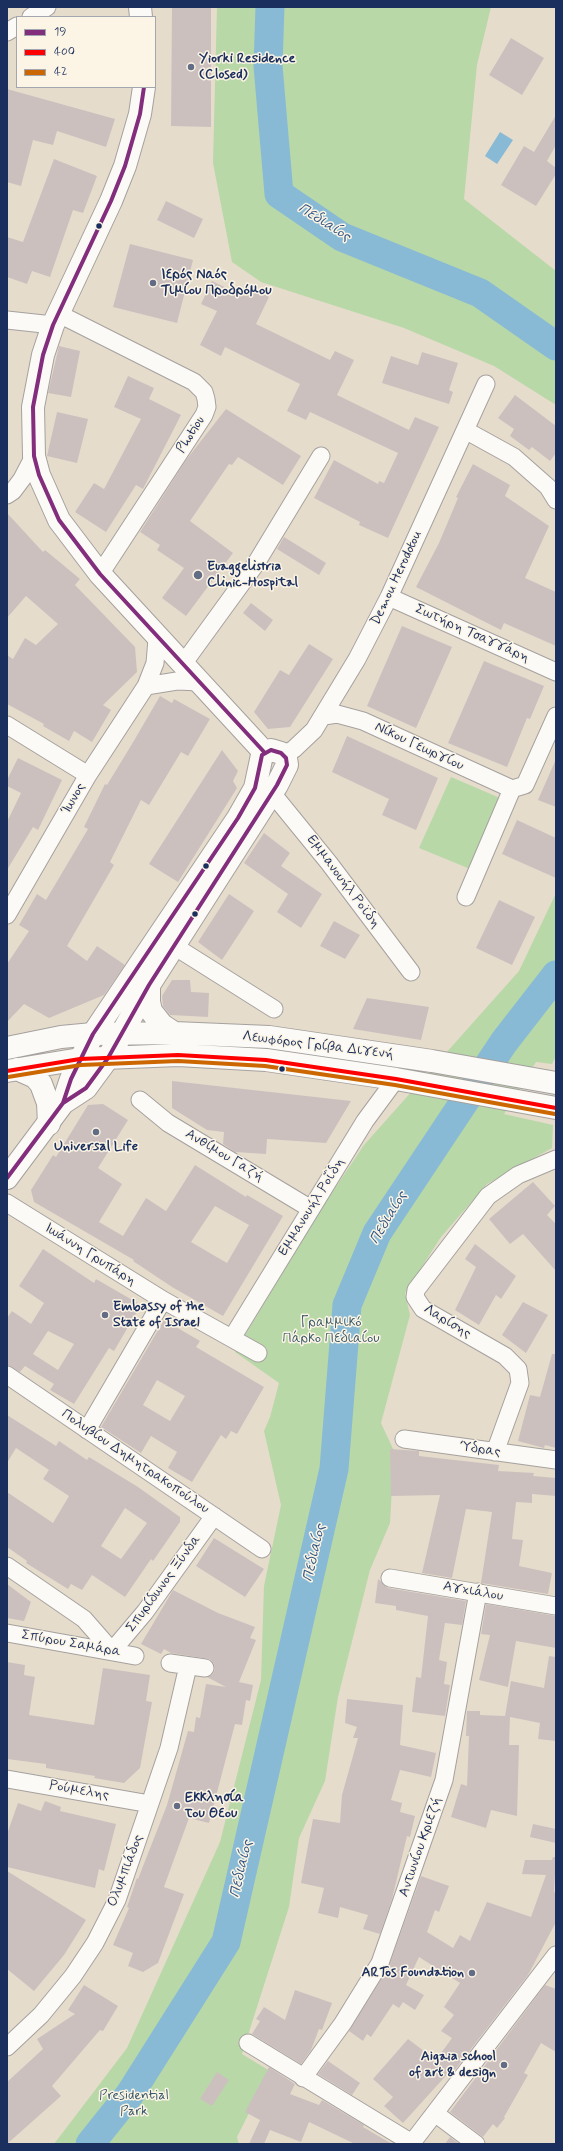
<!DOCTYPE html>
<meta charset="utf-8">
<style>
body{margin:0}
#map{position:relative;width:563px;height:2151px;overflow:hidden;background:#e6dccc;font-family:Mynerve,sans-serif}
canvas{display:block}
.frame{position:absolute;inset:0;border:8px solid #1b2f5e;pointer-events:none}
.legend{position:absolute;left:16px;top:16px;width:140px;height:72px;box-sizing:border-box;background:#fcf5e5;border:1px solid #a2a6af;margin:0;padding:5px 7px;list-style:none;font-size:12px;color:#1b2f5e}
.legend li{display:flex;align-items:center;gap:8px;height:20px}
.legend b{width:20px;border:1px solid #a2a6af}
</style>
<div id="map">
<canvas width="563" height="2151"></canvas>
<div class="frame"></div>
<ul class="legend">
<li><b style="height:5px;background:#832d7d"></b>19</li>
<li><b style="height:5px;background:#f00"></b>400</li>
<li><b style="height:5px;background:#c60"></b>42</li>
</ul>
</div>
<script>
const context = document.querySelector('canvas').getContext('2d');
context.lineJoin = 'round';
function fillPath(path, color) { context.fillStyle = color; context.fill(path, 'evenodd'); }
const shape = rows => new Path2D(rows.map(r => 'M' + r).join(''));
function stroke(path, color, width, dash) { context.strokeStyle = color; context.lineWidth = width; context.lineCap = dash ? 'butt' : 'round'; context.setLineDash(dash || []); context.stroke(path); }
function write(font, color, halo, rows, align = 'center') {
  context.font = font + ' Mynerve,sans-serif'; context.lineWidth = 3; context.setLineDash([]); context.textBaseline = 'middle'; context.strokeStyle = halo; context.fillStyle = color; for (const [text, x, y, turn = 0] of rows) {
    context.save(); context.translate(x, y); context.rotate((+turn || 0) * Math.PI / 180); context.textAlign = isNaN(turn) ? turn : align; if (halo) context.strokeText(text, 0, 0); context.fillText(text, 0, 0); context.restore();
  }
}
const green = shape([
 [217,7,491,7,477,65,464,199,556,271,556,405,494,366,404,328,261,282,232,262,213,163],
 [451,777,500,798,470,869,419,848],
 [556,893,556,1056,552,1064,536,1062,504,1114,553,1125,552,1148,487,1184,441,1237,405,1293,410,1315,381,1423,394,1451,390,1523,370,1570,338,1697,325,1781,299,1838,289,1907,242,2054,270,2071,237,2137,239,2144,54,2144,127,2048,220,1842,261,1680,264,1586,281,1505,264,1431,270,1417,279,1383,235,1352,321,1209,364,1145,519,971]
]);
const water = shape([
 [500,132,513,140,497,164,485,156]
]);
const river = shape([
 [270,7,268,66,279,194,342,237,480,293,556,346],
 [90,2144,130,2094,226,1942,334,1469,347,1305,377,1233,504,1042,556,975]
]);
const building = shape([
 [172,7,211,7,211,127,171,126],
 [511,38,544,58,522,95,489,75],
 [7,89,115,119,106,147,57,131,53,145,33,140,21,186,7,182],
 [556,115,556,145,547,161,556,168,556,174,536,206,501,185,524,146,534,152],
 [54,159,97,176,83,213,73,210,50,277,32,271,27,284,7,277,7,237,23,242],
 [166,201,203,219,194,238,157,220],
 [130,244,193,260,177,323,113,307],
 [212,281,243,296,248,286,269,297,256,324,330,360,335,351,354,360,337,395,409,430,415,417,439,427,388,538,359,525,360,522,314,498,334,460,378,484,379,481,384,483,398,453,310,412,306,420,287,411,300,384,225,347,221,356,200,345,217,311,201,304],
 [59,346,80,351,71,397,48,393],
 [422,352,458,363,449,390,453,392,449,404,382,383,391,356,418,365],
 [128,376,154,388,149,399,181,415,143,489,136,485,106,532,75,512,94,483,104,489,141,419,114,407],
 [515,395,556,426,556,453,550,461,532,447,529,450,510,436,514,429,498,418],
 [226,409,301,456,283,485,238,457,232,465,229,464,190,521,233,553,186,616,162,598,184,568,157,550,160,545,140,532,186,460],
 [57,412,88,419,77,463,47,456],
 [473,464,510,485,505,496,549,526,525,578,556,592,556,646,504,623,501,630,416,587,439,543,458,498,456,497],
 [7,513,43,552,45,550,80,579,75,585,135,647,137,672,103,705,111,710,92,742,74,731,69,741,43,726,44,724,7,704,7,655,13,659,25,638,36,645,58,624,26,596,7,618],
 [284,537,326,563,319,575,277,549],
 [251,603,273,620,265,631,243,613],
 [402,626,452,647,416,728,367,706],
 [309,644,333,659,290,727,268,729,254,712,280,670,289,675],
 [484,661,544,686,530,719,527,718,507,767,448,743],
 [160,696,172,703,174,699,210,719,188,756,181,752,149,805,141,800,110,862,114,865,67,946,87,961,97,946,125,965,104,995,49,1018,24,1004,7,1022,7,964,29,931,19,925,37,894,46,900,88,829,84,827,105,784,107,785,132,744],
 [347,736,438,778,416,830,382,815,389,799,332,772],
 [222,750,238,771,233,781,237,788,178,882,149,864],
 [18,758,62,780,38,830,33,827,7,870,7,822,21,793,7,786,7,780],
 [556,759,556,807,538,800],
 [517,820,556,838,556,878,502,854],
 [264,833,290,853,281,866,322,894,301,928,277,912,288,894,244,863],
 [229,894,254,911,222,960,198,942],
 [499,900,535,917,512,965,476,948],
 [334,921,360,935,345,959,320,946],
 [172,980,190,980,191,992,209,993,208,1017,170,1015,163,1006,162,996],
 [367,998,429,1007,421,1040,353,1029],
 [172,1081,351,1101,326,1143,267,1139,266,1154,235,1152,223,1144,224,1132,207,1130,172,1108],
 [103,1104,128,1120,98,1168,122,1184,99,1222,123,1236,146,1198,166,1211,195,1165,246,1197,247,1195,283,1216,223,1316,172,1287,133,1261,134,1260,34,1202,31,1190,53,1155,56,1157,88,1105],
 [215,1206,249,1225,227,1263,191,1242],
 [533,1182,555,1206,547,1215,556,1224,556,1271,523,1234,510,1244,489,1219],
 [475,1244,516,1276,501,1299,496,1295,479,1325,455,1310,476,1267,465,1259],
 [43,1249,94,1283,96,1279,141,1305,114,1351,109,1348,74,1404,50,1390,54,1384,25,1366,20,1372,7,1365,7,1318,12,1311,31,1324,44,1303,19,1286],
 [48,1331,74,1344,58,1370,33,1354],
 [523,1302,548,1315,526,1353,502,1335],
 [164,1320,200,1341,196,1347,264,1387,237,1434,231,1431,226,1439,221,1435,192,1482,168,1468,177,1452,151,1436,141,1453,101,1427],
 [157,1380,185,1396,170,1421,143,1405],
 [552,1354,556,1354,556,1448,545,1445,544,1448,518,1441,530,1395,540,1397],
 [7,1415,56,1446,59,1441,87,1460,89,1457,138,1487,180,1517,180,1522,153,1561,151,1559,125,1597,92,1575,82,1590,71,1584,68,1589,26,1563,27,1561,7,1547,7,1492,53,1523,69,1496,43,1479,49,1470,16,1448,7,1463],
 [125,1508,147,1523,121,1559,101,1546],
 [390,1449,419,1451,419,1456,499,1465,498,1471,534,1473,533,1476,556,1478,556,1496,532,1494,532,1503,516,1502,512,1539,523,1540,519,1566,552,1573,548,1594,481,1583,492,1512,466,1509,452,1578,422,1573,440,1495,391,1496],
 [214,1538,264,1569,245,1597,196,1566],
 [378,1579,388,1588,466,1601,462,1625,445,1623,439,1660,447,1662,444,1684,450,1685,445,1716,412,1712,416,1677,421,1678,428,1616,396,1610,396,1606,375,1603],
 [7,1584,31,1602,24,1621,7,1618],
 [173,1590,218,1613,255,1627,250,1638,256,1640,239,1682,253,1685,250,1701,246,1700,242,1725,235,1724,209,1823,189,1818,164,1887,184,1894,158,1963,143,1972,128,1966,133,1953,113,1945,129,1908,127,1907,137,1878,138,1879,167,1805,188,1731,194,1732,196,1717,200,1718,206,1684,226,1687,207,1677,213,1674,215,1669,214,1664,210,1659,171,1653,164,1649,161,1654,141,1644],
 [486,1604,556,1616,556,1648,516,1641,508,1687,479,1680,490,1635,481,1634],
 [549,1656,556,1657,556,1741,538,1739,540,1723,510,1717,509,1745,519,1745,517,1816,491,1810,486,1828,451,1817,461,1784,467,1786,469,1736,466,1736,467,1711,480,1711,480,1715,505,1716,511,1681,544,1688],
 [7,1662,25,1665,24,1675,35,1677,29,1715,94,1725,103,1668,150,1675,146,1701,152,1702,140,1768,124,1783,94,1778,95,1776,46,1768,46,1764,7,1759],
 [347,1699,403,1705,400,1745,436,1753,431,1777,400,1770,391,1800,402,1803,400,1812,415,1816,410,1837,407,1836,392,1899,380,1934,363,1929,368,1915,340,1907,338,1918,318,1913,324,1888,301,1883,313,1819,340,1823,342,1795,358,1738,353,1738,357,1727,345,1723],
 [45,1801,61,1807,60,1811,116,1824,104,1871,99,1869,95,1888,7,1867,7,1834,18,1803,41,1811],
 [533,1824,556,1829,556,1843,530,1837],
 [553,1857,556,1857,554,1892,556,1893,556,1922,528,1975,454,2071,452,2069,403,2123,384,2106,393,2097,373,2079,408,2039,436,2060,452,2038,441,2031,454,2015,444,2007,460,1983,419,1957,406,1985,424,1995,415,2010,403,2002,399,2008,393,2004,371,2037,367,2034,363,2041,349,2031,389,1966,421,1876,449,1886,439,1912,435,1910,427,1932,453,1948,460,1935,470,1941,487,1902,531,1917,546,1875,522,1874,525,1860,552,1860],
 [7,1871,86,1920,64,1955,34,1991,7,1969],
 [84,1985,118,2006,103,2031,100,2030,52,2086,61,2096,7,2144,7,2082,43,2049,37,2039,75,2014,68,2010],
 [545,1985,556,1989,556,2052,541,2043,524,2073,528,2075,504,2117,505,2118,497,2128,493,2124,483,2137,450,2112],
 [295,1990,332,2003,322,2030,319,2029,311,2050,301,2064,252,2034,260,2021,256,2019,264,2007,285,2020],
 [328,2061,360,2083,352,2095,318,2074],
 [269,2067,295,2084,290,2094,319,2105,322,2100,364,2125,363,2127,392,2144,355,2144,309,2122,301,2142,270,2130,264,2144,249,2144,260,2120,245,2112],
 [217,2072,229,2080,212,2106,200,2099],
 [450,2137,459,2144,445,2144]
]);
const street = shape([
 [31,17,47,7],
 [7,32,17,26],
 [59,314,194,382,204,392,206,399,207,407,204,415,100,574],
 [7,320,53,325],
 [465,430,514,457,548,487,556,500],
 [7,495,13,491,22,479,34,456],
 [389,597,556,672],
 [183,664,255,565,321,456],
 [146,686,177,681,200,682],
 [324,716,337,714,363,721,512,789],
 [7,725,88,775],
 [284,755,294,749,314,730,357,659,389,597,486,384],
 [512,789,525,785,556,716],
 [272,793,329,863,411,972],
 [466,897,512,789],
 [7,915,88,775,146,686,155,663,157,639],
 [174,946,274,1009],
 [140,1100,168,1123,311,1209],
 [7,1203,163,1300,258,1353],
 [232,1338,365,1121,396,1079],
 [7,1375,262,1549],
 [87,1430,163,1300],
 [404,1439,556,1460],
 [495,1452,520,1383,518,1369,505,1356,423,1309,415,1297,416,1290,488,1196,518,1175,556,1159],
 [7,1566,84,1619,112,1651],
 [390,1578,556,1606],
 [7,1633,135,1656],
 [112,1651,145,1612,214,1516],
 [170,1663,205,1668],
 [7,1779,150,1804],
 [248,2043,412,2143],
 [7,2047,41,2015,73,1976,95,1943,117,1900,169,1748,188,1666],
 [303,2078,343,2023,380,1963,444,1780,478,1592],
 [436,2114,476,2144],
 [411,2144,556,1955]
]);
const secondary = shape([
 [140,7,141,17],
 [144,87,140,114,125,166,111,201,53,325,43,355,33,407,34,456,39,475,59,520,100,574,265,753],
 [7,1178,63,1103,71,1079,93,1034,238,818,255,788,262,755,271,750,281,753,286,758,287,765,277,785,149,985,108,1058,86,1088,63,1103]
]);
const primary = shape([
 [149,985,149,1002,151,1011,162,1025,174,1033],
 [7,1048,61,1037,93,1034,174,1033,269,1037,432,1061,556,1083],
 [17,1069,35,1077,41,1084,48,1103,49,1124],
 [7,1071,80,1059,178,1055,266,1060,396,1079,556,1108]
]);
const bus1 = shape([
 [144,87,140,114,125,166,111,201,53,325,43,355,33,407,34,456,39,475,59,520,100,574,265,753],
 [271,750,281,753,286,758,287,765,277,785,149,985,108,1058,86,1088,63,1103,71,1079,93,1034,238,818,255,788,262,755,271,750],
 [7,1178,63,1103]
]);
const bus2 = shape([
 [7,1071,80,1059,178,1055,266,1060,396,1079,556,1108]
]);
const bus3 = shape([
 [8,1077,81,1065,178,1061,265,1066,395,1085,555,1114]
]);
const markers = [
 [191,67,4,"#626c84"],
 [99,226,3.5,"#1b2f5e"],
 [153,283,4,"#626c84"],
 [198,575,5,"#626c84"],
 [206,866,3.5,"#1b2f5e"],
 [195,914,3.5,"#1b2f5e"],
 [282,1069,3.5,"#1b2f5e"],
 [96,1132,4,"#626c84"],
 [105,1315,4,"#626c84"],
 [177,1806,4,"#626c84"],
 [472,1973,4,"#626c84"],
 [504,2065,4,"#626c84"]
];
const poiNames = [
 ["Yiorki Residence",199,59],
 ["(Closed)",199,75],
 ["Ιερός Ναός",161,275],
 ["Τιμίου Προδρόμου",161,291],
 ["Euaggelistria",207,567],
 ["Clinic-Hospital",207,583],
 ["Universal Life",96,1147,"center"],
 ["Embassy of the",113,1307],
 ["State of Israel",113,1323],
 ["Εκκλησία",185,1798],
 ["του Θεου",185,1814],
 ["ARTos Foundation",464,1973,"right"],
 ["Aigaia school",496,2057,"right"],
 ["of art & design",496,2073,"right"]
];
const streetNames = [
 ["Photiou",191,435,-58],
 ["Demou Herodotou",397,578,-65],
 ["Σωτήρη Τσαγγάρη",472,634,24],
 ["Νίκου Γεωργίου",419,747,25],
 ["Ίωνος",74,799,-60],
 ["Εμμανουήλ Ροϊδη",343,882,53],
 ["Λεωφόρος Γρίβα Διγενή",318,1046,7],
 ["Ανθίμου Γαζή",224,1156,31],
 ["Εμμανουήλ Ροΐδη",312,1207,-58],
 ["Ιωάννη Γρυπάρη",90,1255,32],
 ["Λαρίσης",447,1322,31],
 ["Ύδρας",480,1450,8],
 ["Πολυβίου Δημητρακοπούλου",135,1462,34],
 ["Σπυρίδωνος Ξύνδα",164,1584,-54],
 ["Αγχιάλου",473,1592,10],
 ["Σπύρου Σαμάρα",71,1644,10],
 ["Ρούμελης",79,1791,10],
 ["Αντωνίου Κριεζή",421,1847,-71],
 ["Ολυμπιάδος",126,1871,-69]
];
const parkNames = [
 ["Γραμμικό",331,1323],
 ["Πάρκο Πεδιαίου",331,1339],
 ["Presidential",134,2096],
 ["Park",134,2112]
];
const waterNames = [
 ["Πεδιαίος",324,223,32],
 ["Πεδιαίος",389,1218,-59],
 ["Πεδιαίος",315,1553,-77],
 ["Πεδιαίος",242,1869,-77]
];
fillPath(green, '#b9d8a8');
fillPath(water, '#88bad5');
stroke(river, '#88bad5', 29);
fillPath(building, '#ccc0bf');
stroke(street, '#a5a19e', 19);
stroke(secondary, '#a5a19e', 24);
stroke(primary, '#a5a19e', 24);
stroke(street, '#fbfaf7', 17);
stroke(secondary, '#fbfaf7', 22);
stroke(primary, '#fbfaf7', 22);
stroke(bus1, '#832d7d', 4);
stroke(bus2, '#f00', 4);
stroke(bus3, '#c60', 4);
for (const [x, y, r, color] of markers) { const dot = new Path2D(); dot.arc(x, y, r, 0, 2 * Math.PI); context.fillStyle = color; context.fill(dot); stroke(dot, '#fcf5e5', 1.5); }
write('bold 14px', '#1b2f5e', '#fcf5e5', poiNames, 'left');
write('14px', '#1b2f5e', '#fcf5e5', streetNames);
write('14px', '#395869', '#fcf5e5', parkNames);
write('italic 15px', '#305483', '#fcf5e5', waterNames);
</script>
